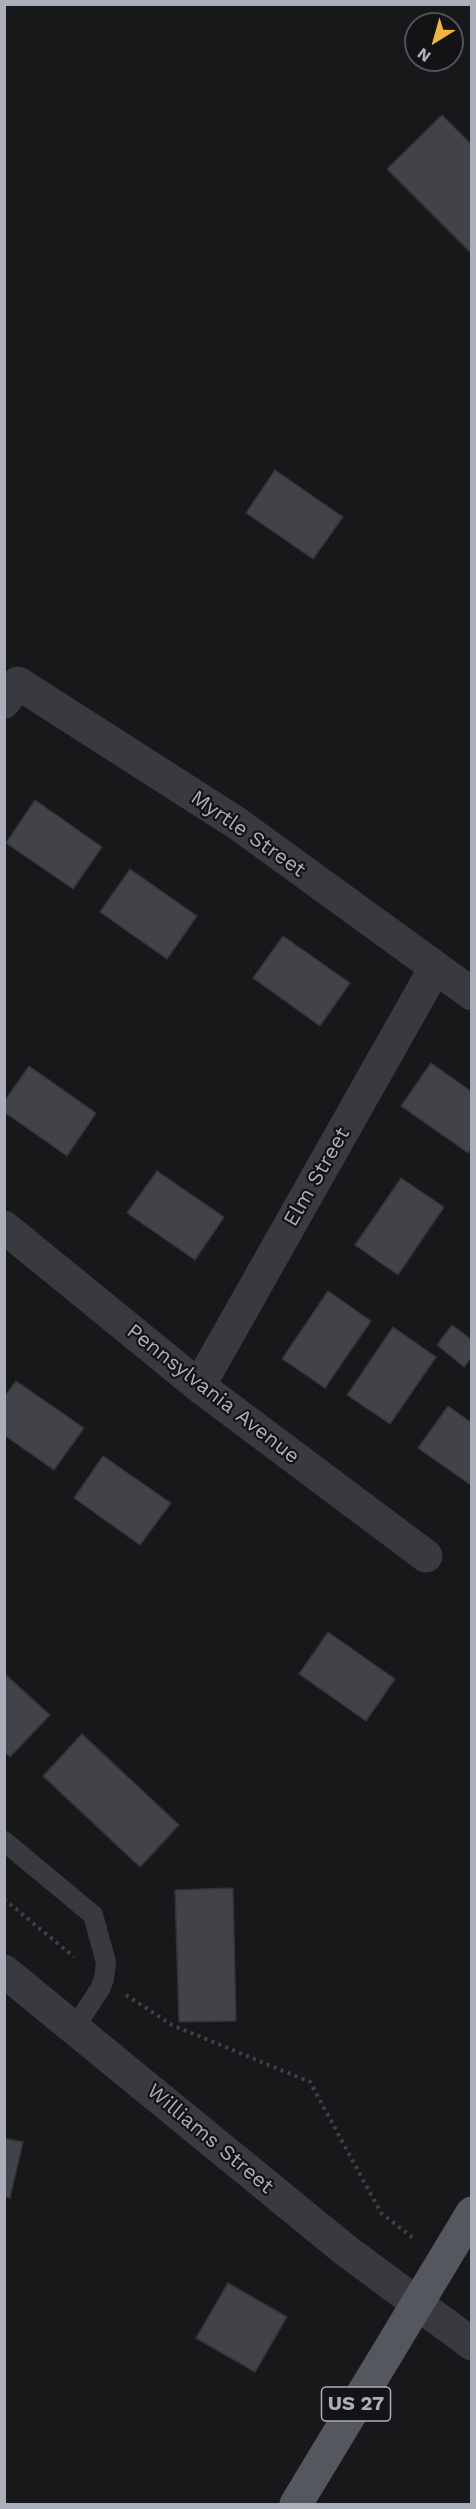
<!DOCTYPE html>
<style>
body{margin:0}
#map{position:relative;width:476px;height:2509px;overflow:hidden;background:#18181b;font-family:"Work Sans",sans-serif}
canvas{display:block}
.frame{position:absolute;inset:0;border:6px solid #abafba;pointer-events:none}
.north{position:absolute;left:404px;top:12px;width:60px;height:60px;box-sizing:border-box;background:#131316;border:2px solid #505158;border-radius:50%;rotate:217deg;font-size:16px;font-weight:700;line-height:24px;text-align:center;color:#abafba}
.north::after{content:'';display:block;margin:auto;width:21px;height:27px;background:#f1b53a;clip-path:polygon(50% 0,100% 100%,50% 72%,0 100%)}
</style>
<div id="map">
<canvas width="476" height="2509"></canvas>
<div class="frame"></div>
<div class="north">N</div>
</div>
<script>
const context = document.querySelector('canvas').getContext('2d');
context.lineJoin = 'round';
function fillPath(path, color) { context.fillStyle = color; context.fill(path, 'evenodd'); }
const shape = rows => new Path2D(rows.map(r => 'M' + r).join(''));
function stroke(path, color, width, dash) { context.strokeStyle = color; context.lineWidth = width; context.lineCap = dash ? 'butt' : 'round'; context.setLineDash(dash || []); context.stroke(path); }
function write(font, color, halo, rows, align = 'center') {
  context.font = font + ' "Work Sans",sans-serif'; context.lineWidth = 4.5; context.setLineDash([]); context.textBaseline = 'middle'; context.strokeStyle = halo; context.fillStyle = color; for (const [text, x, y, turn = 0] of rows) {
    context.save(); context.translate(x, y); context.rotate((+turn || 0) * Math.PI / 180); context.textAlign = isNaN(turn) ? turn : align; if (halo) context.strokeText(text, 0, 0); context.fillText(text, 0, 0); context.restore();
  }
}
const building = shape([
 [442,115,472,145,472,254,387,169,442,115],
 [275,470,343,517,313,559,246,513,275,470],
 [35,800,102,847,73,889,6,843,35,800],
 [130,869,197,916,167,959,100,912,130,869],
 [283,936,350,983,320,1026,253,978,283,936],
 [431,1063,472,1092,472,1148,468,1153,401,1106,431,1063],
 [29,1066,96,1113,67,1156,4,1112,4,1102,29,1066],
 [157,1171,224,1217,195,1260,127,1213,157,1171],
 [401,1178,444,1207,398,1275,355,1245,401,1178],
 [328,1291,371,1321,325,1388,282,1359,328,1291],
 [452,1325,472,1340,472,1357,464,1367,437,1345,452,1325],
 [393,1327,436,1357,390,1424,347,1395,393,1327],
 [16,1381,84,1428,54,1470,4,1435,4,1397,16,1381],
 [448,1406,472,1423,472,1486,418,1448,448,1406],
 [103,1456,171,1503,140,1545,74,1498,103,1456],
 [328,1632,395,1679,366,1721,299,1674,328,1632],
 [4,1673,50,1715,10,1757,4,1752,4,1673],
 [82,1734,179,1825,140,1867,43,1776,82,1734],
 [233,1888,236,2021,179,2022,175,1890,233,1888],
 [4,2138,23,2142,10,2198,4,2197,4,2138],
 [228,2283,287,2317,255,2372,196,2338,228,2283]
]);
const path = shape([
 [4,1899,74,1957],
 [126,1995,172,2025,310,2082,381,2213,416,2240]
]);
const service = shape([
 [4,1841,93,1915,106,1962,104,1979,100,1989,75,2027]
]);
const minor = shape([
 [4,702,18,683,238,824,472,994],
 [4,1227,199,1386,426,1556],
 [199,1386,435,968]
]);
const tertiary = shape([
 [4,1971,344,2249,472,2344]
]);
const primary = shape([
 [296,2504,472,2213]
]);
const shields = [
 [356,2404,69]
];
const shieldNames = [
 ["US 27",356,2404]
];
const streetNames = [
 ["Myrtle Street",248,834,35],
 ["Elm Street",317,1177,-60],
 ["Pennsylvania Avenue",213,1394,38],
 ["Williams Street",210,2139,40]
];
fillPath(building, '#424348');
stroke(building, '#323237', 1.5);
stroke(path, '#3f4147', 4, [3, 4.5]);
stroke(service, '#393a40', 20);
stroke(minor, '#393a40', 33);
stroke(tertiary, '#393a40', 33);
stroke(primary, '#55575f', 33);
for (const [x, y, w] of shields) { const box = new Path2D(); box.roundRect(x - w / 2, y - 17, w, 34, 4.5); context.fillStyle = '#131316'; context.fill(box); stroke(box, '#abafba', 1.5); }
write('bold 20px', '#abafba', null, shieldNames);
write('21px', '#abafba', '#131316', streetNames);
</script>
